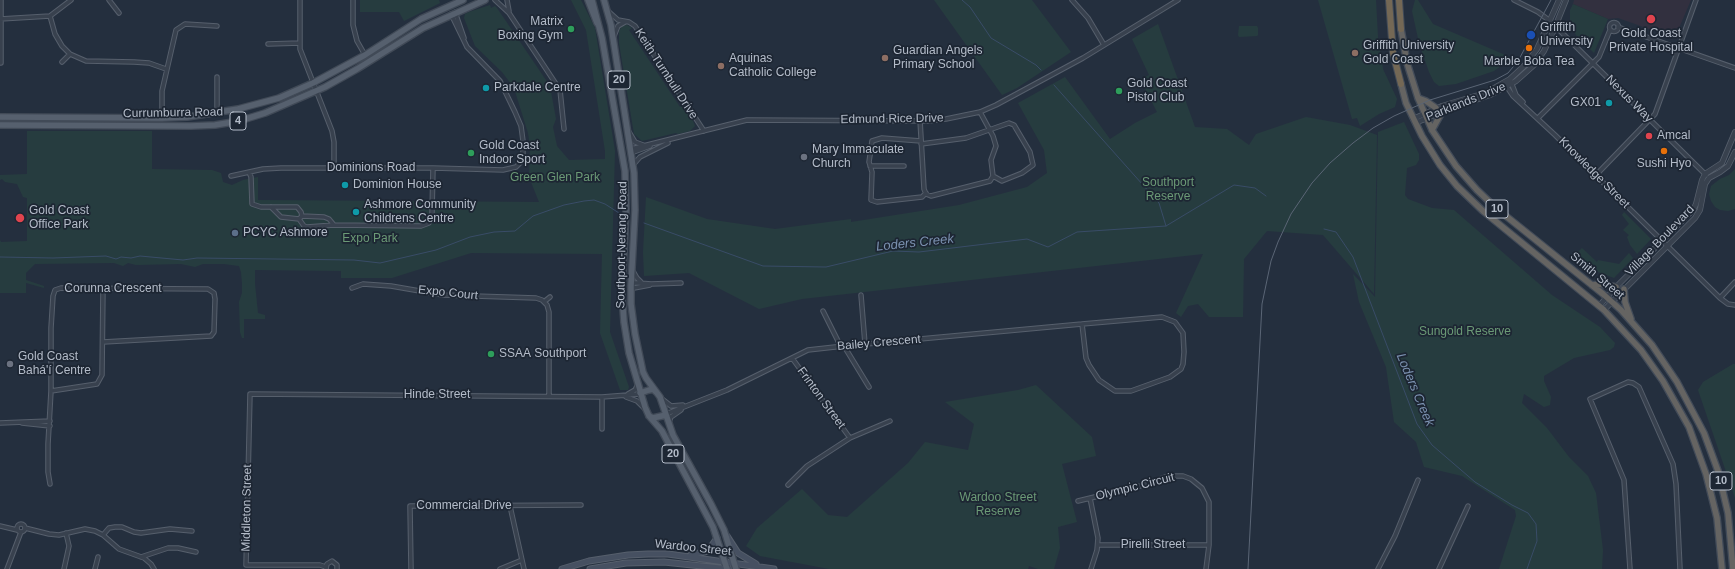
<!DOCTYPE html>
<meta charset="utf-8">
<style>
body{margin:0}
canvas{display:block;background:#242f3e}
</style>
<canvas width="1735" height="569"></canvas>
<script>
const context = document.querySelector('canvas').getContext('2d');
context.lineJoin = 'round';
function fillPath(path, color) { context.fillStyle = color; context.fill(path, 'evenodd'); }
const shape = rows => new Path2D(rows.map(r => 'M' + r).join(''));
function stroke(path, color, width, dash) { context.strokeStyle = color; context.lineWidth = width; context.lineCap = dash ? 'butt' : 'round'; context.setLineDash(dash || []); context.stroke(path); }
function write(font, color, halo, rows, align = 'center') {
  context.font = font + ' Arial,sans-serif'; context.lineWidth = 3.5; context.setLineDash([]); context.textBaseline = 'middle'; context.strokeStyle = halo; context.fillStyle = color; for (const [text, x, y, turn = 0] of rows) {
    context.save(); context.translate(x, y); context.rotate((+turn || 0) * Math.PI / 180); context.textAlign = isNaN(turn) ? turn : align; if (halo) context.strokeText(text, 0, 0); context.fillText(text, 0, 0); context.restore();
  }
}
const medical = shape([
 [1574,0,1691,0,1676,35,1672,37,1618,18,1608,19,1573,4]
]);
const green = shape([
 [360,0,439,0,440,3,404,21,399,12,360,12],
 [571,0,581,0,595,28,615,151,610,332,629,387,628,390,620,390,600,333,602,254,471,253,392,278,341,278,341,271,255,270,255,284,258,313,265,315,265,319,244,319,244,338,242,338,240,332,239,302,242,293,242,284,241,272,239,266,224,264,203,264,195,267,181,264,136,265,128,263,123,266,114,263,35,264,26,273,26,280,44,286,44,288,26,283,26,293,0,293,0,240,1,242,27,241,27,198,23,197,17,184,5,182,2,179,0,180,0,175,27,174,27,131,152,131,152,169,212,170,221,173,223,182,232,185,243,180,258,177,258,200,539,202,529,177,530,146,528,133,514,88,502,72,475,46,464,18,465,14,469,12,490,5,491,8,495,6,497,8,550,86,556,119,553,127,557,146,569,160,605,159,605,151,586,30],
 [934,0,1032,0,1071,52,1017,88,1002,95],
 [1318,0,1376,0,1378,37,1383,69,1397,99,1395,107,1379,114,1360,126,1357,118,1352,119],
 [1415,0,1418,0,1433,24,1510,57,1508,61,1494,71,1456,84,1439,86,1434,82,1429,72,1419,43,1412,11],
 [1573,4,1608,19,1594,53,1576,35,1570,23,1570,10],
 [1158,24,1195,127,1227,129,1249,145,1256,134,1306,117,1350,125,1377,135,1374,294,1323,235,1267,231,1244,259,1243,317,1209,317,1198,304,1188,306,1181,317,1176,313,1203,254,802,299,759,309,689,273,644,276,643,252,646,197,707,219,775,229,851,219,851,222,959,205,1027,187,1047,173,1044,150,1018,103,1065,77,1110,139,1135,123,1157,112,1140,79,1149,75,1132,39],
 [627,25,632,28,629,30,680,107,684,105,691,116,695,126,690,131,678,134,676,133,642,141,634,134,619,43,619,31,622,26],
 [1239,26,1257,26,1258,28,1258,35,1257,36,1239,37,1238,35],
 [1404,122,1419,154,1419,160,1416,165,1407,168,1405,195,1408,199,1432,208,1454,210,1552,295,1600,327,1615,343,1614,347,1610,350,1574,358,1544,376,1544,381,1551,397,1550,405,1544,407,1524,394,1522,403,1547,428,1569,457,1588,476,1596,493,1603,550,1602,569,1499,569,1516,516,1515,510,1462,476,1424,467,1416,442,1394,422,1386,367,1359,302,1353,274,1375,297,1378,132],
 [1735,169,1735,209,1728,211,1720,210,1715,207,1711,201,1709,194,1711,186,1720,179,1729,175],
 [1624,212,1651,239,1637,254,1630,245,1627,237,1629,235,1623,230,1629,224,1622,215],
 [1582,248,1597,262,1598,260,1619,264,1629,253,1633,258,1614,278,1598,272,1575,255],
 [1733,364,1735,364,1735,498,1698,390,1703,382],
 [1036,385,1092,437,1096,456,1062,464,1077,522,1058,527,1060,548,1054,569,1038,569,1029,566,1028,569,829,569,760,556,746,546,757,528,802,489,828,515,847,517,908,463,925,442,968,450,974,424,945,402,1018,390]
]);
const stream = shape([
 [962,0,970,7,991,38,1036,65,1041,70],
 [1054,85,1159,203,1166,226],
 [644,223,763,266,826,267,893,251,919,252,1027,239,1048,247,1077,232,1166,226,1234,185,1255,188,1266,196],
 [1324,229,1336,232,1353,257,1417,424,1432,445,1475,482,1512,505,1528,513,1536,524,1537,541,1527,569],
 [0,257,53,258,106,256,116,259,121,257,131,258,140,256,183,260,197,258,354,260,380,263,436,250,470,237,494,232,515,231,533,216,564,205,584,201,594,200,605,204,619,213]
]);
const minor = shape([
 [109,0,119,13],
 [300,0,300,49,332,131,334,142,334,168],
 [353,0,353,25,357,41,365,55],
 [495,0,509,13,560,90,564,129],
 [507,0,509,11],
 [1072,0,1088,18,1104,45],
 [1514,0,1538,12,1550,21,1706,175],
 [608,11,618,20,629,22,635,26,704,131],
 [455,12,464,38],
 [50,16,55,34,62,46,70,54,86,61,134,62,149,63,166,69],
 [0,19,50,16,71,0],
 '1609.5 27a4.5 4.5 0 1 1 9 0a4.5 4.5 0 1 1-9 0Z',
 [1618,27,1735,68],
 [614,36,618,26,625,22],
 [268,44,300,43],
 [62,62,70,54],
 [1,63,1,0],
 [1511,82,1516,95,1523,102],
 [1505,84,1513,96,1555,135,1720,298,1728,304,1735,305],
 [217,113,217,77],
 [162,118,162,91,176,30,185,24,217,26],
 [1538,118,1599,57,1610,30],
 [920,120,924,189,926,194,931,196,990,181,993,176,991,160,996,146,993,136,980,112],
 [629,132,635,142,643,145],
 [921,141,882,138,872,141,869,162,872,172,871,200,877,202,922,197,926,193],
 [921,144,966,138,1009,123,1014,125,1030,152,1033,165,1022,173,1002,181,993,176],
 [631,149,747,120,928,121,946,119,980,112,996,105,1083,58,1178,0],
 [631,153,650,146],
 [633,165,640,157,668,143],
 [870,166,904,166],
 [249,172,251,177,252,204,261,207,297,207,301,212,302,216],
 [1596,175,1655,114,1696,0],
 [231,176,263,169,281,168,433,168,503,170,516,167,520,163,523,155,523,141,521,126,515,112,500,81,467,47,451,14],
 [271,207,281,217,299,219],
 [334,225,329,219,324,217,302,216,299,219,304,226,307,227,334,225,421,226,429,223,432,213,433,168],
 [633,271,637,278,641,282],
 [631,285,634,283,639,283,651,284,681,283],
 [631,286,634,288,650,285],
 [352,288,363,284,391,286,443,295,536,298,542,300,547,305,549,312,549,395],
 [861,295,865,344],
 [1720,298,1735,282],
 [545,301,550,297],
 [823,311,841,347],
 [844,346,869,387],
 [792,358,850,438],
 [51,391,97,384,102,375,103,288],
 [628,394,635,390,638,384],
 [602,397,602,429],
 [626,397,637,401,644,408],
 [662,399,671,406,683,405],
 [666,414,727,390,808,350,844,346,1082,324,1162,317,1175,322,1183,333,1184,352,1183,364,1181,369,1170,377,1131,391,1115,391,1099,380,1089,365,1086,358,1082,324],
 [669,422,671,417,681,410],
 [0,423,50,421],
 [22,423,50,426],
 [50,484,48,472,48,444,51,391,51,328,53,296,55,290,61,288,208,289,214,293,215,299,214,332,211,336,103,342],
 [788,485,807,466,850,438,890,421],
 [1090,498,1098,538,1097,550,1091,569],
 [1078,501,1140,486,1168,476,1183,476,1191,479,1202,488,1209,502,1209,545,1206,569],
 [510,506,524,569],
 '17 528a4 4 0 1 1 8 0a4 4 0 1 1-8 0Z',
 [0,526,17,530],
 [25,528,49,534,59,535,85,529,95,531,103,535,119,549,144,558,151,564,154,569],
 [103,535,109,528,115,527,122,527,134,532,141,533,170,529,192,531],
 [1098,545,1209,545],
 [141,557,168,548,178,548,196,552],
 [326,567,320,565,246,565,250,394,602,397,640,394],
 [7,569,21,532],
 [64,569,69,546,66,533],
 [95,569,98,557],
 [326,569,327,564,332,561,337,565,337,569],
 [411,569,410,506,581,505],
 [500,569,522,560],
 [1378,569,1395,536,1418,480],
 [1439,569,1468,506],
 [1630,569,1624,480,1590,399,1628,382,1633,383,1639,387,1673,464,1676,484,1680,569]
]);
const tertiary = shape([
 [1413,119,1442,106,1485,93,1510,79,1524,66,1537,49,1559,0],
 [1415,123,1450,109,1490,95,1516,81,1534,65,1544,51,1553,32,1566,0],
 [1599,306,1616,287,1693,210,1696,204,1702,180,1705,174,1722,163,1735,132],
 [1604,310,1695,218,1700,210,1705,184,1709,178,1720,172,1728,166,1735,152]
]);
const secondary = shape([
 [727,536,738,553,756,564],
 [691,555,708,551,717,538],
 [562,569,589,561,628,555,648,554,668,554,774,569],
 [590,569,626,563,664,562,729,569]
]);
const primary = shape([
 [588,0,597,23],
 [592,0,602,38,625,171,626,210,622,294,624,322,629,353,645,407,649,416,662,431,713,527,727,569],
 [604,0,611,25,634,173,635,210,631,286,631,304,635,334,643,372,646,378,660,397,673,435,711,504,724,530,736,569],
 [0,117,162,118,187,117,238,109,279,98,313,83,365,55,421,19,463,0],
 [0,125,191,126,215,125,239,121,265,113,325,87,357,69,423,28,485,0],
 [640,393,649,390,653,389,656,392],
 [649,416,653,418,666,415]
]);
const trunk = shape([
 [1401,29,1407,63,1418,98,1432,130,1456,166,1477,190,1496,208,1603,294,1621,310,1652,345,1677,382,1704,433,1718,471,1728,513,1733,569],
 [1401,84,1406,103,1422,136,1440,165,1457,186,1483,211,1604,310,1641,350,1663,381,1689,427,1706,474,1717,518,1722,569],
 [1418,98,1426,101,1436,108],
 [1432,130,1442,112],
 [1592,285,1601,284,1616,287],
 [1624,289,1625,302,1631,319]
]);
const motorway = shape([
 [1389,0,1393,53,1401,84],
 [1399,0,1401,29]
]);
const tram = shape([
 [1248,569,1262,304,1271,261,1278,242,1291,214,1312,183,1330,163,1353,143,1373,128,1394,116,1430,100,1495,80,1508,73,1518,61,1551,0]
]);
const markers = [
 [1651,19,5,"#e0444e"],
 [571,29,4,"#2e9e5b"],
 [1531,35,5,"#1a4fb4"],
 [1529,48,4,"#e8710a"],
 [1355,53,4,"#8d6e63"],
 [885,58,4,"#8d6e63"],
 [721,66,4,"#8d6e63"],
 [486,88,4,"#0f9aa8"],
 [1119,91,4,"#2e9e5b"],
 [1609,103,4,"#0f9aa8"],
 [1649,136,4,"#e0444e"],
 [1664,151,4,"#e8710a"],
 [471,153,4,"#2e9e5b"],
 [804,157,4,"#6b7280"],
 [345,185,4,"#0f9aa8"],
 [356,212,4,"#0f9aa8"],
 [20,218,5,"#e0444e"],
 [235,233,4,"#5c6f8a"],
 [491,354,4,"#2e9e5b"],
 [10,364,4,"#6b7280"]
];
const shields = [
 [619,80,22],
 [238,121,16],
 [1497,209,22],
 [673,454,22],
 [1721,481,22]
];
const shieldNames = [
 ["20",619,80],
 ["4",238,121],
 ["10",1497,209],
 ["20",673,454],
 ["10",1721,481]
];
const poiNames = [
 ["Matrix",563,22,"right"],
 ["Boxing Gym",563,36,"right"],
 ["Griffith",1540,28],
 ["University",1540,42],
 ["Gold Coast",1651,34,"center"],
 ["Private Hospital",1651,48,"center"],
 ["Griffith University",1363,46],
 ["Gold Coast",1363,60],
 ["Guardian Angels",893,51],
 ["Primary School",893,65],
 ["Aquinas",729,59],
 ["Catholic College",729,73],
 ["Marble Boba Tea",1529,62,"center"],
 ["Gold Coast",1127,84],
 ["Pistol Club",1127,98],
 ["Parkdale Centre",494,88],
 ["GX01",1601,103,"right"],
 ["Amcal",1657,136],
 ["Gold Coast",479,146],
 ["Indoor Sport",479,160],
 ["Mary Immaculate",812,150],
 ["Church",812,164],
 ["Sushi Hyo",1664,164,"center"],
 ["Dominion House",353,185],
 ["Ashmore Community",364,205],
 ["Childrens Centre",364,219],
 ["Gold Coast",29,211],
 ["Office Park",29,225],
 ["PCYC Ashmore",243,233],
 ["SSAA Southport",499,354],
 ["Gold Coast",18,357],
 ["Bahá'í Centre",18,371]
];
const streetNames = [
 ["Keith Turnbull Drive",666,74,57],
 ["Nexus Way",1629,99,45],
 ["Parklands Drive",1466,102,-22],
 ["Currumburra Road",173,113,-1],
 ["Edmund Rice Drive",892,119,-1],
 ["Dominions Road",371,168],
 ["Knowledge Street",1594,173,45],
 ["Village Boulevard",1660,241,-46],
 ["Southport-Nerang Road",622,245,-89],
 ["Smith Street",1597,276,40],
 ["Corunna Crescent",113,289],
 ["Expo Court",448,293,6],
 ["Bailey Crescent",879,343,-5],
 ["Hinde Street",437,395],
 ["Frinton Street",821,398,54],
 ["Olympic Circuit",1135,487,-14],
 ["Commercial Drive",464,506],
 ["Middleton Street",247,508,-89],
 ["Pirelli Street",1153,545],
 ["Wardoo Street",693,548,6]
];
const parkNames = [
 ["Green Glen Park",555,178],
 ["Southport",1168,183],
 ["Reserve",1168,197],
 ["Expo Park",370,239],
 ["Sungold Reserve",1465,332],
 ["Wardoo Street",998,498],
 ["Reserve",998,512]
];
const waterNames = [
 ["Loders Creek",915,243,-6],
 ["Loders Creek",1415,390,67]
];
fillPath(medical, '#32303f');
fillPath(green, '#263c3f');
stroke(stream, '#394c67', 1);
stroke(minor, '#565f6c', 5.5);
stroke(tertiary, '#565f6c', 6);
stroke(secondary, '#565f6c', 7);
stroke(primary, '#414a57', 8);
stroke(trunk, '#434c59', 8);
stroke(motorway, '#434c59', 8);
stroke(minor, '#38414e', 3.5);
stroke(tertiary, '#38414e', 4.5);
stroke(secondary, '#465061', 5);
stroke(primary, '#56606e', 5.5);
stroke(trunk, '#656462', 5.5);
stroke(motorway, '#746855', 6);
stroke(tram, '#5a6575', 1);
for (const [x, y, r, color] of markers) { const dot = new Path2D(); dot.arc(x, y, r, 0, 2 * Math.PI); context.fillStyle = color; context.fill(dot); stroke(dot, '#1d2633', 1.5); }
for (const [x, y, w] of shields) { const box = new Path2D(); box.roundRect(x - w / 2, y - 9, w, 18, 3); context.fillStyle = '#1d2633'; context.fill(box); stroke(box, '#b4bcc9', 1); }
write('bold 11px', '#b4bcc9', null, shieldNames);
write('12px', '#b4bcc9', '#1d2633', poiNames, 'left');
write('12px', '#b4bcc9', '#1d2633', streetNames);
write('12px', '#6b9a76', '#1d2633', parkNames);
write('italic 13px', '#7c92b1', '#1d2633', waterNames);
</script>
